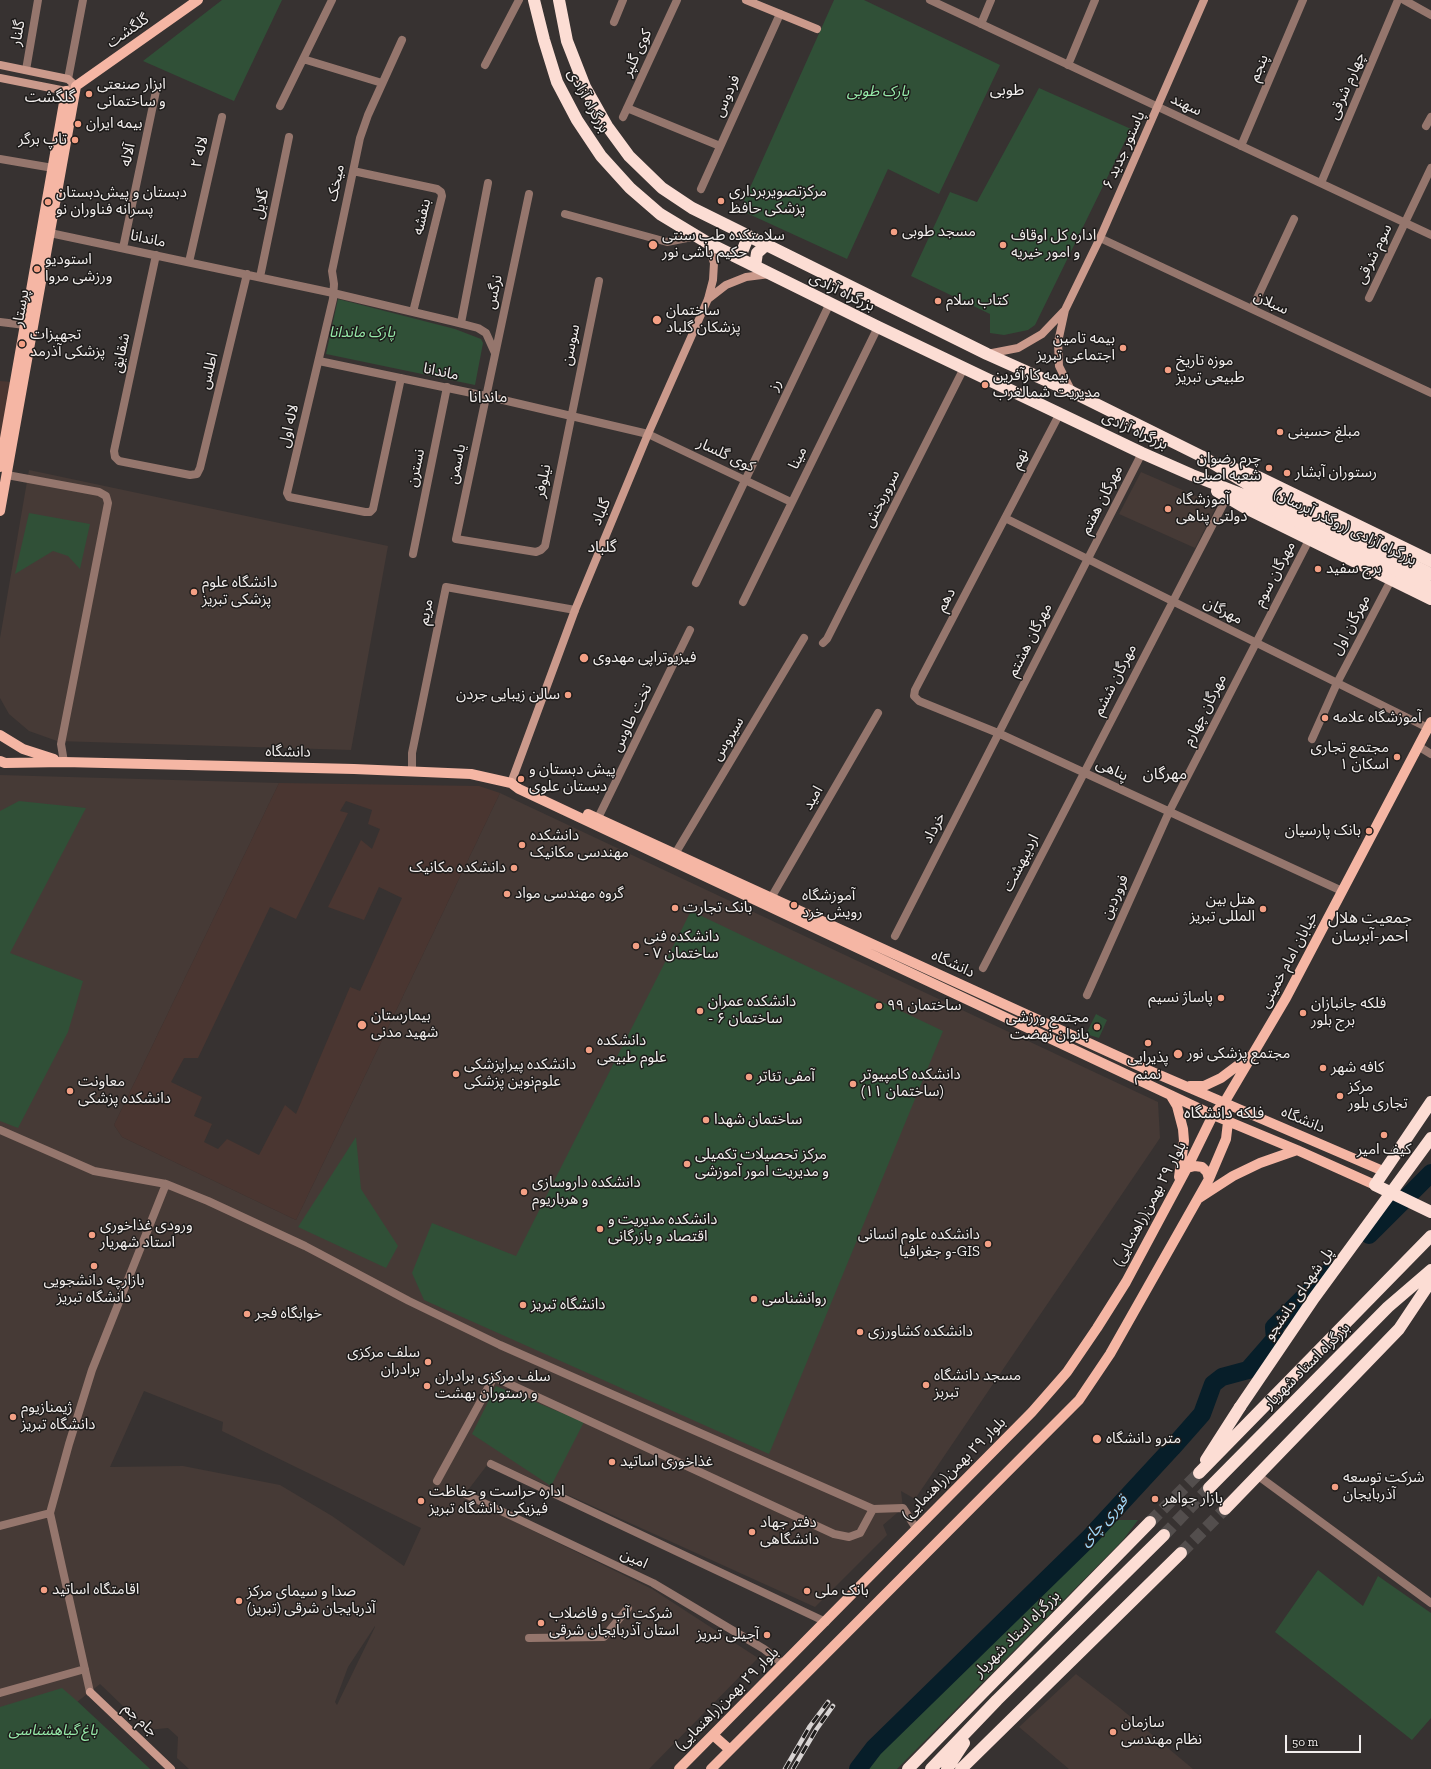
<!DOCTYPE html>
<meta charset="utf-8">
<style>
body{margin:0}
#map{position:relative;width:1431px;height:1769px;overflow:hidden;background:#373231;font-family:"Zilla Slab",serif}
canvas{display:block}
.scale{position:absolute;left:1285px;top:1735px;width:76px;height:18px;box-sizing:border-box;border:2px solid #f2eeed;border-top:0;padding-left:5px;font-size:12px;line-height:14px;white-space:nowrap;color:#f2eeed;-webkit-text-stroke:3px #1d1b1a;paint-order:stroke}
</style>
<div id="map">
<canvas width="1431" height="1769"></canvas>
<div class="scale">50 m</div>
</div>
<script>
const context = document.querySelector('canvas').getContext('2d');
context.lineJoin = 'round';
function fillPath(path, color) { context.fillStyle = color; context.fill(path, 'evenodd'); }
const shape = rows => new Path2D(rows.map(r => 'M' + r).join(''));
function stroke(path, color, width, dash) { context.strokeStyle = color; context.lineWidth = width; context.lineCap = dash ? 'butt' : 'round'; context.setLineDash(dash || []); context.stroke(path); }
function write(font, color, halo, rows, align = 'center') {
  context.font = font + ' "Zilla Slab","Noto Sans Arabic",serif'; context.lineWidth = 3; context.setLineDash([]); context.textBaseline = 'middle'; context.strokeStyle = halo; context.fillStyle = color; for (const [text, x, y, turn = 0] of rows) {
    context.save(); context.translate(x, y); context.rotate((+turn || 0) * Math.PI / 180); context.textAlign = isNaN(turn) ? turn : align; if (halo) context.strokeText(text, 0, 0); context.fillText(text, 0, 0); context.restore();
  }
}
const built = shape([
 [29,470,388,546,351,750,57,741,29,731,9,714,0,698,0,638],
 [1141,472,1217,505,1195,548,1119,514],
 [0,775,279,783,114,1125,122,1137,296,1220,500,793,1158,1102,1160,1138,915,1499,901,1491,903,1508,883,1525,887,1535,815,1607,491,1460,465,1494,452,1491,652,1589,758,1658,649,1769,189,1769,177,1758,178,1737,168,1728,148,1730,100,1684,77,1702,150,1769,0,1769],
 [144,1391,223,1422,222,1431,421,1528,404,1566,332,1516,280,1485,183,1466,110,1467],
 [375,1626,375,1627,337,1705,335,1702,348,1667],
 [1076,1674,1120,1708,1193,1769,1069,1769,1019,1727]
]);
const medical = shape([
 [0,381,13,382,0,444],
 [279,783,479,786,500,793,296,1220,122,1137,114,1125],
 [346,801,372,810,368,824,380,829,372,849,361,840,328,907,364,920,379,887,402,898,360,991,350,987,296,1114,285,1105,259,1155,227,1139,218,1149,204,1142,212,1124,194,1116,202,1097,171,1082,184,1058,198,1058,270,907,296,919,348,813,340,811]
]);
const green = shape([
 [222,0,282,0,234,101,143,61],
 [834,0,864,0,1000,65,939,194,888,169,847,259,740,210],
 [1039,88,1131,129,1035,325,1028,330,1004,335,990,333,990,314,911,276,950,192,977,202],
 [338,299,455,329,481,339,483,343,475,385,326,354],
 [29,513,90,524,80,569,68,556,53,551,15,574],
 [19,801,86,808,10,953,83,981,68,1032,18,1128,0,1121,0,811],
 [691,911,943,1031,769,1454,424,1300,412,1273,432,1223,516,1256],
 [1096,1014,1107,1020,1099,1038,1086,1034],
 [356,1137,361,1189,398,1246,386,1268,298,1227],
 [496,1386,584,1422,551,1486,472,1434],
 [1113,1520,1138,1520,1123,1540,897,1769,864,1769,875,1754],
 [1318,1570,1363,1606,1378,1576,1431,1613,1431,1718,1412,1740,1275,1632],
 [62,1688,77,1701,150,1769,0,1769,0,1707]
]);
const river = shape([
 [1369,1235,1431,1173],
 [858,1769,874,1748,1088,1539,1172,1448,1202,1414,1213,1384,1222,1377,1248,1370,1275,1339,1274,1327,1331,1270]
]);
const highwayTunnel = shape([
 [1150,1522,1199,1473],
 [1164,1535,1209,1488],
 [1181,1553,1225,1509]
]);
const street = shape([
 [930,0,1431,235],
 [1404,0,1431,15],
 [614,22,623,0],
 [981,24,991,0],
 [303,59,382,83],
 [485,65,519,0],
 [1068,65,1095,0],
 [26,70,38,0],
 [68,79,83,0],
 [280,106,332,0],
 [627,108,720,146],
 [623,117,677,0],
 [1426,126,1431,117],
 [1241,146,1303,0],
 [0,159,53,168],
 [353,171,437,189,441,192,442,196,413,312],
 [1321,183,1398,0],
 [701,189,780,14],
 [529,194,456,539,536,552,541,550,545,546,599,281],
 [565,214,667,242,697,236],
 [50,233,333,293,451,321,478,328,486,333,495,353],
 [1100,238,1431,393],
 [123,248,156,91],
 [156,255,114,451,115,457,119,461,190,475,197,474,200,468,247,274],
 [189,262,222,117],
 [260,277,289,137],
 [1369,298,1431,168],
 [1252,309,1294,219],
 [0,322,25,325],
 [461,323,488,183],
 [319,361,486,396,648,434,791,502],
 [401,378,373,509,370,512,365,512,289,497,287,493,333,299,334,284,332,271,360,138,368,115,402,40],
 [1060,413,915,690,914,696,919,701,998,733,1342,891],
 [7,475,99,492,106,496,108,503,61,744,64,762],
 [1005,518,1428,728],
 [413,554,447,387],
 [696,583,830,303],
 [743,602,878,327],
 [823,643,827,639,964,368],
 [1312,739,1337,683,1391,580],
 [1418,746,1431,754],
 [412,772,412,753,446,587,575,610],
 [598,818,690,630],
 [675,854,804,638],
 [771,898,878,713],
 [895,936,1142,453],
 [983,968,1227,497],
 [1087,995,1169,812,1309,540],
 [0,1130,94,1171,166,1184,208,1201,305,1246,409,1301,500,1345,873,1509,903,1508,916,1528],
 [491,1464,826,1622],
 [1257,1475,1431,1603],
 [437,1481,494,1377,834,1534,849,1537,860,1533,873,1509],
 [465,1494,653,1583,764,1649,783,1664],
 [50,1513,90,1692],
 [0,1526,50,1513,69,1444,92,1370,166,1184],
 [529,1638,604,1637,628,1608],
 [0,1693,85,1669]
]);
const secondary = shape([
 [746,0,817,29],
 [0,65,68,79,76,86,66,91,0,78],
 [708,299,726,285,746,277,770,274],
 [987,354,1018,348,1042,334,1064,311],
 [1072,392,1059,366,1058,342,1065,310,1100,238,1204,0],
 [511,783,575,610,648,434,708,299,713,280,714,263,708,243],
 [90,1692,171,1769]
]);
const primary = shape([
 [0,467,66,91],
 [0,511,76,86,198,0],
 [0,735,23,749,54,759],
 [0,761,5,763,64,762,354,769,471,774,511,783,519,789,1213,1115,1297,1150,1375,1185],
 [588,814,1148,1070,1383,1171],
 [1190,1086,1204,1086,1221,1078,1249,1057],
 [1171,1096,1177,1106,1183,1129,1184,1141,1179,1177],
 [1187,1168,1195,1166,1202,1167,1207,1172,1209,1179],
 [1199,1198,1233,1176,1260,1163,1297,1150],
 [713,1735,730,1750],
 [679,1769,1032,1412,1067,1372,1097,1328,1126,1282,1187,1168,1213,1115,1224,1103,1286,998,1431,722],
 [711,1769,1079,1400,1110,1354,1209,1179,1226,1139,1228,1122,1224,1103]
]);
const highway = shape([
 [534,0,544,40,557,82,577,120,601,156,630,188,660,214,708,243,878,327,1142,453,1192,475,1246,496],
 [559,0,567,41,585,87,607,126,629,156,662,188,692,208,987,354,1072,392,1201,456,1251,486],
 [736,257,742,252,746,242,747,235],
 [755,266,757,253,766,245],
 [1229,467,1258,477,1431,561],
 [1217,491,1244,507,1431,599],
 [1431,1102,1375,1185,1431,1212],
 [1206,1460,1240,1407],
 [1199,1473,1431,1236],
 [1209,1488,1388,1307,1431,1270],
 [1225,1509,1399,1329,1431,1281],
 [908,1769,1150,1522],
 [931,1769,997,1700,1164,1535],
 [947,1769,964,1743],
 [961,1769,1181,1553]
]);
const rail = shape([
 [785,1769,810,1726,828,1702],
 [793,1769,816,1730,833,1706]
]);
const highwayBridge = shape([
 [1251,486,1431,574],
 [1246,496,1431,587],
 [1240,1407,1314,1298,1431,1138]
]);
const markers = [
 [89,94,4,"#f39f84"],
 [78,124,4,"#f39f84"],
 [75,140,4,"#f39f84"],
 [721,201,4,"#f39f84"],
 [48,202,4,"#f39f84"],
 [894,232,4,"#f39f84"],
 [653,245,5,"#f39f84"],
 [1003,245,4,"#f39f84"],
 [37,269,4,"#f39f84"],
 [938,301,4,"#f39f84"],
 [657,320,5,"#f39f84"],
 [22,344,4,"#f39f84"],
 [1123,348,4,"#f39f84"],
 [1168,370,4,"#f39f84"],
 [985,385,4,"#f39f84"],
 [1280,432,4,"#f39f84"],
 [1269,468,4,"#f39f84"],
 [1287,473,4,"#f39f84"],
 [1168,509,4,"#f39f84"],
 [1318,569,4,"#f39f84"],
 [194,592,4,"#f39f84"],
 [584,658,5,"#f39f84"],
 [568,695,4,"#f39f84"],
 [1325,718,4,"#f39f84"],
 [1397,757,4,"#f39f84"],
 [521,779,4,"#f39f84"],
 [1369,831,4,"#f39f84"],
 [522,845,4,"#f39f84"],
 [514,868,4,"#f39f84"],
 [507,894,4,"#f39f84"],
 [794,905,4,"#f39f84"],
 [675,908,4,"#f39f84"],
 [1263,909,4,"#f39f84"],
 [636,946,4,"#f39f84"],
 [1221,998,4,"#f39f84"],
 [879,1006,4,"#f39f84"],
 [700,1011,4,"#f39f84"],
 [1303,1013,4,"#f39f84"],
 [362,1025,5,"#f39f84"],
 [1097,1027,4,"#f39f84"],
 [1148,1043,4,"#f39f84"],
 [589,1050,4,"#f39f84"],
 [1178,1054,5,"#f39f84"],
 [1323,1068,4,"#f39f84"],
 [456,1074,4,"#f39f84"],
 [749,1077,4,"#f39f84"],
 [853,1084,4,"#f39f84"],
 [70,1091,4,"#f39f84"],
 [1340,1096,4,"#f39f84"],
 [706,1120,4,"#f39f84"],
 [1384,1135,4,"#f39f84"],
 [687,1164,4,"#f39f84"],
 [524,1192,4,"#f39f84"],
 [600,1229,4,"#f39f84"],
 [92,1235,4,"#f39f84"],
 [988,1244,4,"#f39f84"],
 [94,1266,4,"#f39f84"],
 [754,1299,4,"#f39f84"],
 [523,1305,4,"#f39f84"],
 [247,1314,4,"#f39f84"],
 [860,1332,4,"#f39f84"],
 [428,1362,4,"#f39f84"],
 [926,1385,4,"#f39f84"],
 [427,1386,4,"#f39f84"],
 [13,1417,4,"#f39f84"],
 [1097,1439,5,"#f39f84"],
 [612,1462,4,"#f39f84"],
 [1335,1487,4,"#f39f84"],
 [1155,1499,4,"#f39f84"],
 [421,1501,4,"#f39f84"],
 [752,1532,4,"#f39f84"],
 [44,1590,4,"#f39f84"],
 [807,1591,4,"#f39f84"],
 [239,1601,4,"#f39f84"],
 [541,1623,4,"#f39f84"],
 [767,1635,4,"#f39f84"],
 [1113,1732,4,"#f39f84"]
];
const streetNames = [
 ["گلگشت",128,31,-35],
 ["گلنار",18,33,-80],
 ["کوی گلپر",637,53,-65],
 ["پنجم",1259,68,-67],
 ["چهارم شرقی",1347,86,-67],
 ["فردوس",727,96,-66],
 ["بزرگراه آزادی",588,101,61],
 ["سهند",1186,105,25],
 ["پاستور جدید ۶",1124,150,-66],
 ["لاله ۲",200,152,-77],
 ["آلاله",128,155,-78],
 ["میخک",336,183,-78],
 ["گلایل",261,204,-78],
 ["بنفشه",422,217,-77],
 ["ماندانا",148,239,12],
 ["سوم شرقی",1374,254,-64],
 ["نرگس",494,292,-78],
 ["بزرگراه آزادی",842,292,26],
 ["سبلان",1271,303,25],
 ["پرستار",21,308,-80],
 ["سوسن",571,345,-78],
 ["شقایق",121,353,-78],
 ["اطلس",209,371,-76],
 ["ماندانا",441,372,12],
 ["رز",775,385,-64],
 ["لاله اول",289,426,-77],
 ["بزرگراه آزادی",1135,431,25],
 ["کوی گلسار",726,455,25],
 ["مینا",798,458,-64],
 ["نهم",1020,459,-63],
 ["یاسمن",457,464,-78],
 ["نسترن",416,468,-78],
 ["نیلوفر",543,481,-79],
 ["سروربخش",882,499,-63],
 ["مهرگان هفتم",1102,500,-63],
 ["گلباد",601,512,-67],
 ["بزرگراه آزادی (روگذر آبرسان)",1345,527,26],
 ["مهرگان سوم",1275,574,-62],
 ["دهم",946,600,-62],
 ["مهرگان",1223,611,27],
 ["مریم",426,612,-79],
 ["مهرگان اول",1351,625,-62],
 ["مهرگان هشتم",1030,640,-63],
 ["مهرگان ششم",1115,680,-63],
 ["مهرگان چهارم",1205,710,-63],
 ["تخت طاوس",632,718,-64],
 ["سیروس",728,739,-59],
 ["دانشگاه",288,752,1],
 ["پناهی",1112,770,25],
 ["امید",813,798,-60],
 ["خرداد",934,828,-63],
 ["اردیبهشت",1021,863,-63],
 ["فروردین",1115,897,-66],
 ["خیابان امام خمینی",1289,960,-62],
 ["دانشگاه",953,964,25],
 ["دانشگاه",1303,1120,23],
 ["بلوار ٢٩ بهمن(راهنمایی)",1150,1204,-62],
 ["پل شهدای دانشجو",1299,1294,-55],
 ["بزرگراه استاد شهریار",1307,1366,-45],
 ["بلوار ٢٩ بهمن(راهنمایی)",954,1469,-45],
 ["امین",634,1559,25],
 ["بزرگراه استاد شهریار",1017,1634,-45],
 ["بلوار ٢٩ بهمن(راهنمایی)",727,1699,-45],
 ["جام جم",140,1720,44]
];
const poiNames = [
 ["ابزار صنعتی",97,85],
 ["و ساختمانی",97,102],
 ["بیمه ایران",86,124],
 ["تاپ برگر",67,140,"right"],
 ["مرکزتصویربرداری",729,192],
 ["پزشکی حافظ",729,209],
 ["دبستان و پیش‌دبستان",56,193],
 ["پسرانه فناوران نو",56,210],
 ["مسجد طوبی",902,232],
 ["سلامتکده طب سنتی",662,236],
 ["حکیم باشی نور",662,253],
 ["اداره کل اوقاف",1011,236],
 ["و امور خیریه",1011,253],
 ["استودیو",45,260],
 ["ورزشی مروا",45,277],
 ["کتاب سلام",946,301],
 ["ساختمان",666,311],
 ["پزشکان گلباد",666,328],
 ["تجهیزات",30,335],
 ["پزشکی آذرمد",30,352],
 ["بیمه تامین",1115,339,"right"],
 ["اجتماعی تبریز",1115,356,"right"],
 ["موزه تاریخ",1176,361],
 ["طبیعی تبریز",1176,378],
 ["بیمه کارآفرین",993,376],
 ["مدیریت شمالغرب",993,393],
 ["مبلغ حسینی",1288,432],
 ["چرم رضوان",1261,459,"right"],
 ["شعبه اصلی",1261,476,"right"],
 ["رستوران آبشار",1295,473],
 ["آموزشگاه",1176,500],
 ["دولتی پناهی",1176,517],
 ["برج سفید",1326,569],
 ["دانشگاه علوم",202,583],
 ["پزشکی تبریز",202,600],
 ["فیزیوتراپی مهدوی",593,658],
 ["سالن زیبایی جردن",560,695,"right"],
 ["آموزشگاه علامه",1333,718],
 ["مجتمع تجاری",1389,748,"right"],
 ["اسکان ۱",1389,765,"right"],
 ["پیش دبستان و",529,770],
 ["دبستان علوی",529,787],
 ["بانک پارسیان",1361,831,"right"],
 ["دانشکده",530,836],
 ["مهندسی مکانیک",530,853],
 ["دانشکده مکانیک",506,868,"right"],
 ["گروه مهندسی مواد",515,894],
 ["آموزشگاه",802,896],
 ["رویش خرد",802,913],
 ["هتل بین",1255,900,"right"],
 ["المللی تبریز",1255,917,"right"],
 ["بانک تجارت",683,908],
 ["دانشکده فنی",644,937],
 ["- ساختمان ۷",644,954],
 ["پاساژ نسیم",1213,998,"right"],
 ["دانشکده عمران",708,1002],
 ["- ساختمان ۶",708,1019],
 ["فلکه جانبازان",1311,1004],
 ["برج بلور",1311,1021],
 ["ساختمان ۹۹",887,1006],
 ["بیمارستان",371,1016],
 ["شهید مدنی",371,1033],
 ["مجتمع ورزشی",1089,1018,"right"],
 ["بانوان نهضت",1089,1035,"right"],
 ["دانشکده",597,1041],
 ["علوم طبیعی",597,1058],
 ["مجتمع پزشکی نور",1187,1054],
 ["پذیرایی",1148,1058,"center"],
 ["نمنم",1148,1075,"center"],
 ["دانشکده پیراپزشکی",464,1065],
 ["علوم‌نوین پزشکی",464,1082],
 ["کافه شهر",1331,1068],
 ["دانشکده کامپیوتر",861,1075],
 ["(ساختمان ۱۱)",861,1092],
 ["آمفی تئاتر",757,1077],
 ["معاونت",78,1082],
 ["دانشکده پزشکی",78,1099],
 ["مرکز",1348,1087],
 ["تجاری بلور",1348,1104],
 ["ساختمان شهدا",714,1120],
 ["کیف امیر",1384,1150,"center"],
 ["مرکز تحصیلات تکمیلی",695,1155],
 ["و مدیریت امور آموزشی",695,1172],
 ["دانشکده داروسازی",532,1183],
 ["و هرباریوم",532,1200],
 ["دانشکده مدیریت و",608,1220],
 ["اقتصاد و بازرگانی",608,1237],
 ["ورودی غذاخوری",100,1226],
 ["استاد شهریار",100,1243],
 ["دانشکده علوم انسانی",980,1235,"right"],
 ["و جغرافیا-GIS",980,1252,"right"],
 ["بازارچه دانشجویی",94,1281,"center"],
 ["دانشگاه تبریز",94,1298,"center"],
 ["روانشناسی",762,1299],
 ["دانشگاه تبریز",531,1305],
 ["خوابگاه فجر",255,1314],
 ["دانشکده کشاورزی",868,1332],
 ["سلف مرکزی",420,1353,"right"],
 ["برادران",420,1370,"right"],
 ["مسجد دانشگاه",934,1376],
 ["تبربز",934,1393],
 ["سلف مرکزی برادران",435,1377],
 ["و رستوران بهشت",435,1394],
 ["ژیمنازیوم",21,1408],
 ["دانشگاه تبریز",21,1425],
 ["مترو دانشگاه",1106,1439],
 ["غذاخوری اساتید",620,1462],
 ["شرکت توسعه",1343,1478],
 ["آذربایجان",1343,1495],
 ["اداره حراست و حفاظت",429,1492],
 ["فیزیکی دانشگاه تبریز",429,1509],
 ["بازار جواهر",1163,1499],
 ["دفتر جهاد",760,1523],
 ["دانشگاهی",760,1540],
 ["اقامتگاه اساتید",52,1590],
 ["بانک ملی",815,1591],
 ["صدا و سیمای مرکز",247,1592],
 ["آذربایجان شرقی (تبریز)",247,1609],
 ["شرکت آب و فاضلاب",549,1614],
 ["استان آذربایجان شرقی",549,1631],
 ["آجیلی تبریز",759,1635,"right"],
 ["سازمان",1121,1723],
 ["نظام مهندسی",1121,1740]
];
const parkNames = [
 ["پارک طوبی",878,92],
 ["پارک ماندانا",362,333],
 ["باغ گیاهشناسی",53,1731]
];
const neighbourhoodNames = [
 ["طوبی",1007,90],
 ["گلگشت",50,97],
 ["ماندانا",488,397],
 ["گلباد",602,547],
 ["مهرگان",1165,774],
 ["جمعیت هلال",1370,918],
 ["احمر-آبرسان",1370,936],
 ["فلکه دانشگاه",1224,1113]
];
const waterNames = [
 ["قوری چای",1104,1521,-47]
];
fillPath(built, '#463a36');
fillPath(medical, '#4a3631');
fillPath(green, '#305037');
stroke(river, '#071e29', 18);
stroke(highwayTunnel, '#534e4d', 12, [12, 6]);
stroke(street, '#95766d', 8);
stroke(secondary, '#cb9a8c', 8);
stroke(primary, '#f5b6a4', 10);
stroke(highway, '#fcddd4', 12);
stroke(rail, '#d7d3d2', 4.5);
stroke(rail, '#1d1b1a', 3, [9]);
stroke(highwayBridge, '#fcddd4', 12);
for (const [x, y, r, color] of markers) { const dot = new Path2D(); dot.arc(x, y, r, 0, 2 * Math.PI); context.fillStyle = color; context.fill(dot); stroke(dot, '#1d1b1a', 1.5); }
write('15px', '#f2eeed', '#1d1b1a', streetNames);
write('15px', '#f2eeed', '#1d1b1a', poiNames, 'left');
write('italic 15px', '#96eaa9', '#1d1b1a', parkNames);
write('16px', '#f2eeed', '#1d1b1a', neighbourhoodNames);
write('italic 16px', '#9fd7f8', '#1d1b1a', waterNames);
</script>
